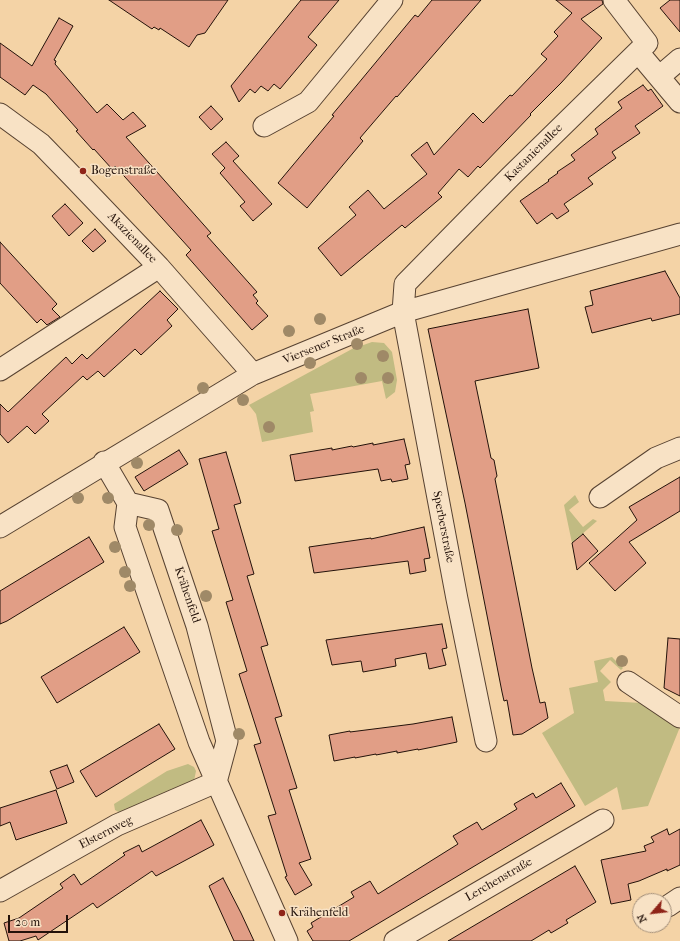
<!DOCTYPE html>
<meta charset="utf-8">
<style>
body{margin:0}
#map{position:relative;width:680px;height:941px;overflow:hidden;background:#f4d3a6;font-family:"IM FELL French Canon",serif}
canvas{display:block}
.north{position:absolute;left:632px;top:893px;width:40px;height:40px;box-sizing:border-box;background:#f8e2c5;border:1px solid #a38f7a;border-radius:50%;rotate:242deg;font-size:11px;font-weight:700;line-height:16px;text-align:center;color:#23120a}
.north::after{content:'';display:block;margin:auto;width:14px;height:18px;background:#8f2418;clip-path:polygon(50% 0,100% 100%,50% 72%,0 100%)}
.scale{position:absolute;left:8px;top:915px;width:60px;height:18px;box-sizing:border-box;border:2px solid #23120a;border-top:0;padding-left:5px;font-size:12px;line-height:14px;white-space:nowrap;color:#23120a;-webkit-text-stroke:3px #f8e2c5;paint-order:stroke}
</style>
<div id="map">
<canvas width="680" height="941"></canvas>
<div class="north">N</div>
<div class="scale">20 m</div>
</div>
<script>
const context = document.querySelector('canvas').getContext('2d');
context.lineJoin = 'round';
function fillPath(path, color) { context.fillStyle = color; context.fill(path, 'evenodd'); }
const shape = rows => new Path2D(rows.map(r => 'M' + r).join(''));
function stroke(path, color, width, dash) { context.strokeStyle = color; context.lineWidth = width; context.lineCap = dash ? 'butt' : 'round'; context.setLineDash(dash || []); context.stroke(path); }
function write(font, color, halo, rows, align = 'center') {
  context.font = font + ' "IM FELL French Canon",serif'; context.lineWidth = 3; context.setLineDash([]); context.textBaseline = 'middle'; context.strokeStyle = halo; context.fillStyle = color; for (const [text, x, y, turn = 0] of rows) {
    context.save(); context.translate(x, y); context.rotate((+turn || 0) * Math.PI / 180); context.textAlign = isNaN(turn) ? turn : align; if (halo) context.strokeText(text, 0, 0); context.fillText(text, 0, 0); context.restore();
  }
}
const green = shape([
 [372,342,384,343,392,352,397,380,395,392,386,399,382,381,310,394,314,411,310,412,313,432,262,442,256,414,249,405,352,349],
 [575,495,579,502,569,510,583,527,593,519,597,521,572,543,564,505],
 [612,657,623,668,621,670,610,660,600,671,611,682,603,690,605,701,642,703,680,727,648,806,622,810,617,787,585,806,542,733,574,713,569,688,598,682,594,661],
 [188,764,194,767,196,771,194,781,122,814,115,810,114,804,167,771]
]);
const building = shape([
 [109,0,228,0,205,33,197,35,189,47,160,28,159,30,154,27,152,29,109,0],
 [301,0,339,0,308,37,317,45,280,89,274,84,268,91,261,86,255,93,250,89,239,102,231,86,301,0],
 [432,0,481,0,397,97,396,96,360,138,363,141,307,208,278,183,334,116,332,115,357,85,415,15,418,17,432,0],
 [556,0,602,0,603,4,581,19,602,38,561,83,530,114,531,115,480,168,478,166,468,177,459,169,438,193,442,197,405,228,402,225,341,276,318,248,356,215,349,207,368,190,384,209,427,174,411,155,427,142,434,155,473,113,483,123,510,95,512,96,547,59,541,54,558,36,554,32,572,13,556,0],
 [670,0,680,0,680,32,660,8,670,0],
 [59,18,73,26,54,60,56,61,55,64,97,113,107,104,123,120,133,112,146,126,126,137,211,233,207,236,257,292,253,295,258,301,256,303,268,316,252,330,186,255,191,250,115,166,112,169,94,149,93,150,76,131,78,130,46,94,33,85,25,95,0,77,0,43,32,66,59,18],
 [643,85,648,91,651,89,663,106,635,126,640,133,612,152,616,158,588,178,593,184,564,204,569,211,557,219,552,213,537,224,520,201,549,181,548,180,558,173,557,172,575,160,571,155,598,134,595,129,622,108,618,102,643,85],
 [211,106,223,119,211,130,199,117,211,106],
 [226,142,239,156,233,161,272,204,253,221,240,206,245,202,220,173,225,168,212,154,226,142],
 [65,204,83,223,69,236,52,216,65,204],
 [95,229,106,241,93,252,82,241,95,229],
 [0,242,57,304,52,309,60,317,47,325,41,319,37,323,0,283,0,242],
 [665,271,680,298,680,314,652,321,651,318,592,333,585,307,593,305,590,291,665,271],
 [160,291,178,309,167,320,172,326,141,355,135,349,104,377,98,371,87,380,83,376,42,414,49,421,35,434,27,426,8,443,0,434,0,404,8,412,66,357,72,364,82,354,87,359,160,291],
 [528,309,539,368,475,381,491,458,494,460,497,476,495,479,532,668,540,703,545,702,548,718,522,734,513,735,507,700,504,701,502,692,465,503,428,329,528,309],
 [404,439,410,464,405,465,408,479,392,482,391,479,381,481,378,469,295,481,290,455,332,448,332,450,352,446,353,447,373,443,373,445,404,439],
 [179,450,188,464,144,491,135,477,179,450],
 [226,452,241,503,234,505,254,574,247,576,268,645,261,647,282,716,275,718,297,788,289,790,311,859,299,863,312,885,295,895,285,877,287,876,268,816,276,814,254,745,261,743,239,674,247,671,226,602,233,600,212,531,219,529,199,459,226,452],
 [680,477,680,511,629,542,646,563,615,591,589,563,637,520,629,507,680,477],
 [424,527,430,558,424,559,426,571,410,574,408,561,314,573,309,547,371,538,371,539,424,527],
 [583,534,598,551,577,570,572,543,583,534],
 [89,537,104,562,7,621,0,624,0,591,89,537],
 [442,624,447,648,442,649,446,665,429,669,426,653,395,659,396,666,363,672,361,661,332,665,326,640,442,624],
 [124,627,140,652,57,703,41,677,124,627],
 [668,638,680,639,680,696,664,688,668,638],
 [452,717,457,742,418,750,418,749,397,753,397,751,376,755,376,754,355,758,355,757,334,761,329,735,350,731,350,732,413,724,452,717],
 [159,724,175,749,96,797,80,771,159,724],
 [67,765,74,782,57,789,50,771,67,765],
 [561,783,575,806,349,941,313,941,307,931,313,927,311,923,354,897,351,892,370,881,378,894,458,844,453,836,477,822,482,830,517,809,514,804,533,793,536,798,561,783],
 [56,790,67,823,16,840,10,822,0,826,0,808,56,790],
 [201,820,214,845,156,876,152,871,97,908,93,903,38,940,36,936,20,941,9,941,4,923,19,918,63,888,60,884,74,874,81,885,125,855,123,853,139,845,142,852,201,820],
 [667,829,669,835,680,829,680,865,667,871,667,869,639,881,628,884,631,900,611,904,601,860,646,851,644,846,654,842,651,837,667,829],
 [575,866,596,902,566,920,568,923,551,933,549,930,531,941,448,941,575,866],
 [223,878,241,913,254,941,234,941,209,886,223,878]
]);
const minor = shape([
 [638,52,680,102],
 [659,77,680,59],
 [0,114,41,144,74,178,159,267,253,374],
 [264,126,308,102,392,0],
 [0,370,159,267],
 [104,462,128,503,125,527,199,742,287,941],
 [600,497,656,458,680,448],
 [0,527,253,374,403,312,680,234],
 [628,682,680,717],
 [486,741,457,599,403,312,405,284,510,177,647,43,614,0],
 [0,891,117,825,216,782,227,741,197,626,158,510,128,503],
 [668,906,680,898],
 [395,941,603,820]
]);
const trees = [
 [320,319],
 [289,331],
 [357,344],
 [383,356],
 [310,363],
 [361,378],
 [388,378],
 [203,388],
 [243,400],
 [269,427],
 [137,463],
 [78,498],
 [108,498],
 [149,525],
 [177,530],
 [115,547],
 [125,572],
 [130,586],
 [206,596],
 [622,661],
 [239,734]
];
const markers = [
 [83,171,4,"#8f2418"],
 [282,913,4,"#8f2418"]
];
const streetNames = [
 ["Kastanienallee",534,153,-45],
 ["Akazienallee",132,238,46],
 ["Viersener Straße",324,345,-22],
 ["Sperberstraße",443,527,79],
 ["Krähenfeld",187,595,71],
 ["Elsternweg",106,833,-27],
 ["Lerchenstraße",499,880,-30]
];
const poiNames = [
 ["Bogenstraße",91,171],
 ["Krähenfeld",290,913]
];
fillPath(green, '#c1bb82');
fillPath(building, '#e19e86');
stroke(building, '#23120a', 1);
stroke(minor, '#574231', 23);
stroke(minor, '#f8e2c5', 21);
context.fillStyle = '#9f8967';
for (const [x, y] of trees) { context.beginPath(); context.arc(x, y, 6, 0, 2 * Math.PI); context.fill(); }
for (const [x, y, r, color] of markers) { const dot = new Path2D(); dot.arc(x, y, r, 0, 2 * Math.PI); context.fillStyle = color; context.fill(dot); stroke(dot, '#f8e2c5', 1.5); }
write('12px', '#23120a', '#f8e2c5', streetNames);
write('12px', '#23120a', '#f8e2c5', poiNames, 'left');
</script>
